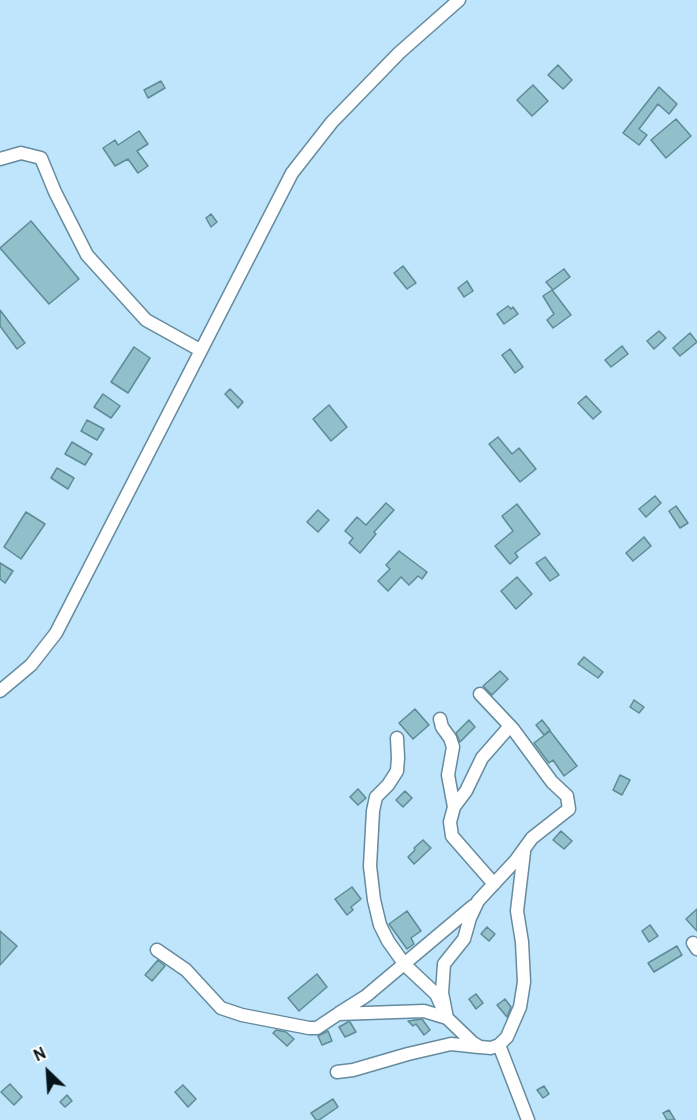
<!DOCTYPE html>
<style>
body{margin:0}
#map{position:relative;width:697px;height:1120px;overflow:hidden;background:#bee5fb;font-family:Overpass,sans-serif}
canvas{display:block}
.north{position:absolute;left:18px;top:1042px;width:60px;height:60px;-webkit-text-stroke:4px #fff;paint-order:stroke;rotate:335deg;font-size:16px;font-weight:700;line-height:24px;text-align:center;color:#05131a}
.north::after{content:'';display:block;margin:auto;width:21px;height:27px;background:#05131a;clip-path:polygon(50% 0,100% 100%,50% 72%,0 100%)}
</style>
<div id="map">
<canvas width="697" height="1120"></canvas>
<div class="north">N</div>
</div>
<script>
const context = document.querySelector('canvas').getContext('2d');
context.lineJoin = 'round';
function fillPath(path, color) { context.fillStyle = color; context.fill(path, 'evenodd'); }
const shape = rows => new Path2D(rows.map(r => 'M' + r).join(''));
function stroke(path, color, width, dash) { context.strokeStyle = color; context.lineWidth = width; context.lineCap = dash ? 'butt' : 'round'; context.setLineDash(dash || []); context.stroke(path); }
const building = shape([
 [558,65,572,80,563,89,548,75,558,65],
 [161,81,165,88,148,98,144,90,161,81],
 [533,85,548,101,532,116,517,100,533,85],
 [659,87,677,104,669,114,658,104,639,129,647,135,639,145,623,133,659,87],
 [676,119,691,136,666,158,651,140,676,119],
 [139,131,148,144,137,151,148,166,138,173,128,159,115,166,103,148,115,140,118,145,139,131],
 [211,214,217,222,211,227,206,218,211,214],
 [31,221,79,279,49,304,0,248,31,221],
 [403,266,416,283,407,289,394,273,403,266],
 [564,269,570,277,553,290,546,282,564,269],
 [467,281,473,291,464,297,458,288,467,281],
 [552,290,571,315,553,328,547,320,554,314,543,296,552,290],
 [508,306,511,309,513,307,518,314,504,324,497,314,508,306],
 [0,310,25,343,17,349,0,326,0,310],
 [659,331,666,338,654,349,647,341,659,331],
 [690,333,697,342,680,356,673,348,690,333],
 [622,346,628,354,611,367,605,360,622,346],
 [134,347,150,358,128,393,111,382,134,347],
 [510,349,523,367,515,373,502,355,510,349],
 [230,389,243,402,238,408,225,394,230,389],
 [103,394,120,406,111,418,94,407,103,394],
 [586,396,601,412,593,419,578,403,586,396],
 [329,405,347,427,331,441,313,419,329,405],
 [87,420,104,429,97,440,81,431,87,420],
 [498,437,512,454,519,448,536,469,520,482,489,444,498,437],
 [72,442,92,454,85,465,65,454,72,442],
 [57,468,74,478,68,489,51,478,57,468],
 [655,496,661,503,646,517,639,509,655,496],
 [386,503,394,510,374,532,376,534,360,553,349,543,353,538,345,531,357,517,366,525,386,503],
 [517,504,540,534,515,553,518,557,510,564,495,546,513,531,502,516,517,504],
 [676,506,688,523,680,528,669,511,676,506],
 [318,510,329,520,318,532,307,522,318,510],
 [26,512,45,524,21,559,4,547,26,512],
 [644,537,651,546,633,561,626,553,644,537],
 [399,551,427,572,422,579,418,576,409,585,401,577,388,591,378,581,390,569,386,565,399,551],
 [545,557,559,575,550,581,536,563,545,557],
 [0,563,13,571,5,583,0,579,0,563],
 [517,577,532,594,516,609,501,591,517,577],
 [584,657,603,672,598,678,578,664,584,657],
 [500,671,508,679,492,695,483,686,500,671],
 [634,700,644,707,639,713,630,707,634,700],
 [415,709,429,725,413,739,399,723,415,709],
 [469,720,475,727,460,742,456,733,469,720],
 [542,720,550,730,544,735,536,725,542,720],
 [550,731,577,766,564,776,553,760,549,763,534,743,550,731],
 [620,775,630,780,622,795,613,790,620,775],
 [358,789,366,798,358,805,350,797,358,789],
 [405,791,412,798,403,807,396,800,405,791],
 [561,831,572,841,564,849,553,840,561,831],
 [423,840,431,848,414,864,408,857,415,850,414,848,423,840],
 [352,887,361,899,351,907,353,910,347,915,335,899,352,887],
 [697,909,697,931,686,919,697,909],
 [407,911,421,931,411,938,414,944,407,949,389,924,407,911],
 [650,925,658,936,649,942,642,931,650,925],
 [487,927,495,934,489,941,481,934,487,927],
 [0,931,17,946,0,965,0,931],
 [677,946,682,955,654,972,648,963,677,946],
 [158,960,165,966,152,981,145,975,158,960],
 [317,974,327,987,299,1011,288,998,317,974],
 [476,994,483,1003,476,1009,469,999,476,994],
 [505,999,511,1007,507,1017,497,1005,505,999],
 [422,1019,430,1030,424,1035,416,1024,413,1026,408,1021,422,1019],
 [348,1022,350,1022,356,1032,345,1037,339,1027,348,1022],
 [276,1030,286,1032,294,1039,287,1046,273,1033,276,1030],
 [328,1031,332,1041,322,1045,318,1036,328,1031],
 [10,1084,22,1097,14,1105,1,1092,10,1084],
 [183,1085,196,1099,188,1107,175,1092,183,1085],
 [544,1086,549,1094,543,1098,537,1090,544,1086],
 [67,1095,72,1101,65,1107,60,1102,67,1095],
 [333,1099,338,1107,319,1120,316,1120,311,1113,333,1099],
 [669,1110,675,1120,667,1120,663,1113,669,1110]
]);
const street = shape([
 [0,159,21,153,41,158,55,192,87,255,146,320,200,350],
 [0,691,31,665,56,633,292,173,332,122,399,53,459,0],
 [440,719,442,727,450,738,453,747,448,775,454,807],
 [397,738,398,758,397,771,388,785,376,797,373,811,370,866,374,900,380,925,388,941,405,965,436,994,447,1018,442,993,444,964,464,939,470,918,478,901,516,860,532,838,569,809,567,796,552,782,513,729,480,694],
 [494,884,452,836,450,822,454,807,466,791,482,758,510,726],
 [693,943,697,949],
 [157,950,186,970,221,1008,242,1015,309,1028,317,1028,338,1014,424,1011,447,1018,472,1042,480,1047,491,1048,499,1045,507,1037,520,1007,524,982,522,942,517,911,524,852],
 [339,1013,366,996,473,906],
 [499,1045,528,1120],
 [337,1072,353,1070,408,1054,451,1044,479,1047]
]);
fillPath(building, '#91c0ca');
stroke(building, '#5e8b95', 1.5);
stroke(street, '#668b9f', 15);
stroke(street, '#fff', 12);
</script>
